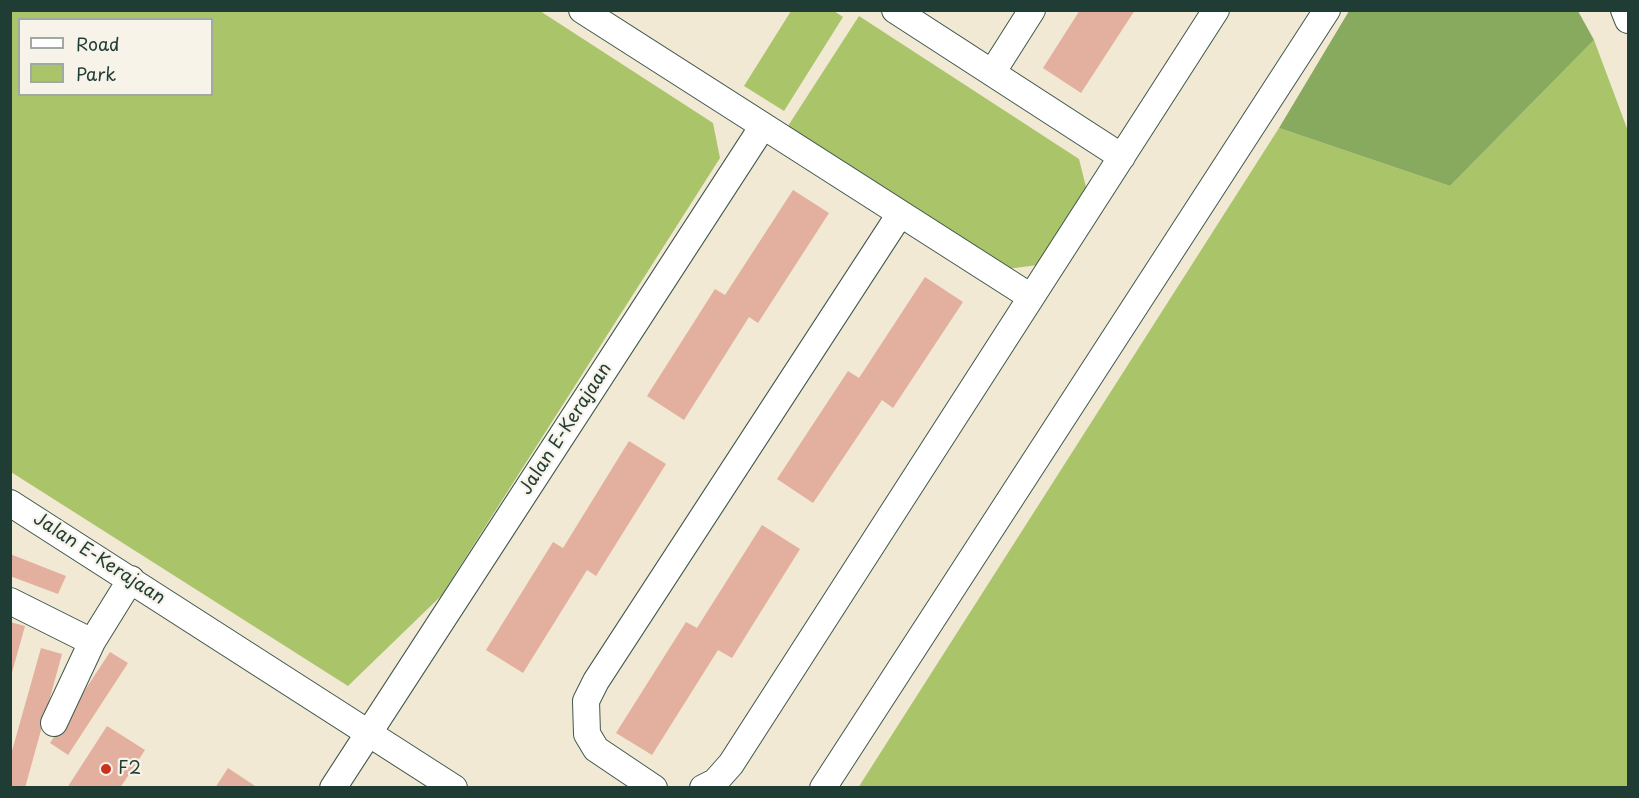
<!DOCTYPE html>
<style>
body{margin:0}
#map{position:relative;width:1639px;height:798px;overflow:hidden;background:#f1e9d3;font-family:"Playpen Sans",sans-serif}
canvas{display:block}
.frame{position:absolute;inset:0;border:12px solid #1f3d34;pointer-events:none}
.legend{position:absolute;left:18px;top:18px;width:195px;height:78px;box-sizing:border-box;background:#f7f3e8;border:2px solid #a1aaa0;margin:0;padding:8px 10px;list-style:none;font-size:18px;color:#1f3d34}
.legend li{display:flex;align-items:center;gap:12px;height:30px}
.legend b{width:30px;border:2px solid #a1aaa0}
</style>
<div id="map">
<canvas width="1639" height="798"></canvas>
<div class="frame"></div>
<ul class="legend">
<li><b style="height:8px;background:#fff"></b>Road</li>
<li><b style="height:16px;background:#aac46a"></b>Park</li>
</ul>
</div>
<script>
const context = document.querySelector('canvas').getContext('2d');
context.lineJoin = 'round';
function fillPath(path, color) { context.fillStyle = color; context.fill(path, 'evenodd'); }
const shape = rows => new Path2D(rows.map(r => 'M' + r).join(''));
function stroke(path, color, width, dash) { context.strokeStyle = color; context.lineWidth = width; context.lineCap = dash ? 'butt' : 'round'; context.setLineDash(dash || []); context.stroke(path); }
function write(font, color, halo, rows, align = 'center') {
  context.font = font + ' "Playpen Sans",sans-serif'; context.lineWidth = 4.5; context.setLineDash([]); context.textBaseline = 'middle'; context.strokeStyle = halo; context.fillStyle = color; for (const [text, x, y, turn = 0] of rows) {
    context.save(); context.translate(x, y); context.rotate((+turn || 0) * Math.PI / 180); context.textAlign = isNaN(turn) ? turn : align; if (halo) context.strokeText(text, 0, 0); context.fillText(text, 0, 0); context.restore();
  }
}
const green = shape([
 [10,11,540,11,713,123,720,158,441,596,348,686,11,472],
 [20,20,212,20,212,94,20,94],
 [791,11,834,11,843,17,784,111,744,86],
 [859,16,1079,159,1087,191,1038,265,1007,269,788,126],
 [1594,40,1628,131,1628,787,858,788,1279,128,1450,186]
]);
const forest = shape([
 [1349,11,1578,11,1594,40,1450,186,1279,128]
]);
const building = shape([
 [1080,10,1135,10,1081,93,1043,68],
 [793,190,829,213,758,323,749,317,684,420,647,396,715,289,725,295],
 [925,277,963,302,893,408,882,400,813,503,777,479,848,371,859,378],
 [629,441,666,464,596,576,587,570,523,673,486,650,553,542,563,548],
 [762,525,800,549,732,658,718,650,652,755,616,733,686,622,697,628],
 [10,554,66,576,58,594,10,576],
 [10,622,25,626,11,676,10,675],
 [41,648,62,654,25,788,10,788,10,758],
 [110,652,128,663,68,755,50,743],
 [107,726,145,750,120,788,67,788],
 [228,768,258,788,215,788]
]);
const minor = shape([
 [582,10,1031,297],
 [895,10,1122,157],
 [1624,10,1628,20],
 [992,73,1032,10],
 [10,503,454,788],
 [10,601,92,642],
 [54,723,92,642,131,579],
 [333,788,763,126],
 [654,788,596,749,587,734,586,701,596,681,900,214],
 [703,788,715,782,731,764,1216,10],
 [823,788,1327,10]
]);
const markers = [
 [106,769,6,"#c8321e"]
];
const streetNames = [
 ["Jalan E-Kerajaan",566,429,-57],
 ["Jalan E-Kerajaan",99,559,33]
];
const poiNames = [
 ["F2",118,769]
];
fillPath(green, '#aac46a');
fillPath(forest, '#87aa5e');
fillPath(building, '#e3af9e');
stroke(minor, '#3e574c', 28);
stroke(minor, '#fff', 26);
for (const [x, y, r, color] of markers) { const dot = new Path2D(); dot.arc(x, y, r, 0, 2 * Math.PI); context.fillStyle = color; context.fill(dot); stroke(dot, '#f7f3e8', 2); }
write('18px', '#1f3d34', '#f7f3e8', streetNames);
write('18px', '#1f3d34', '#f7f3e8', poiNames, 'left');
</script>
